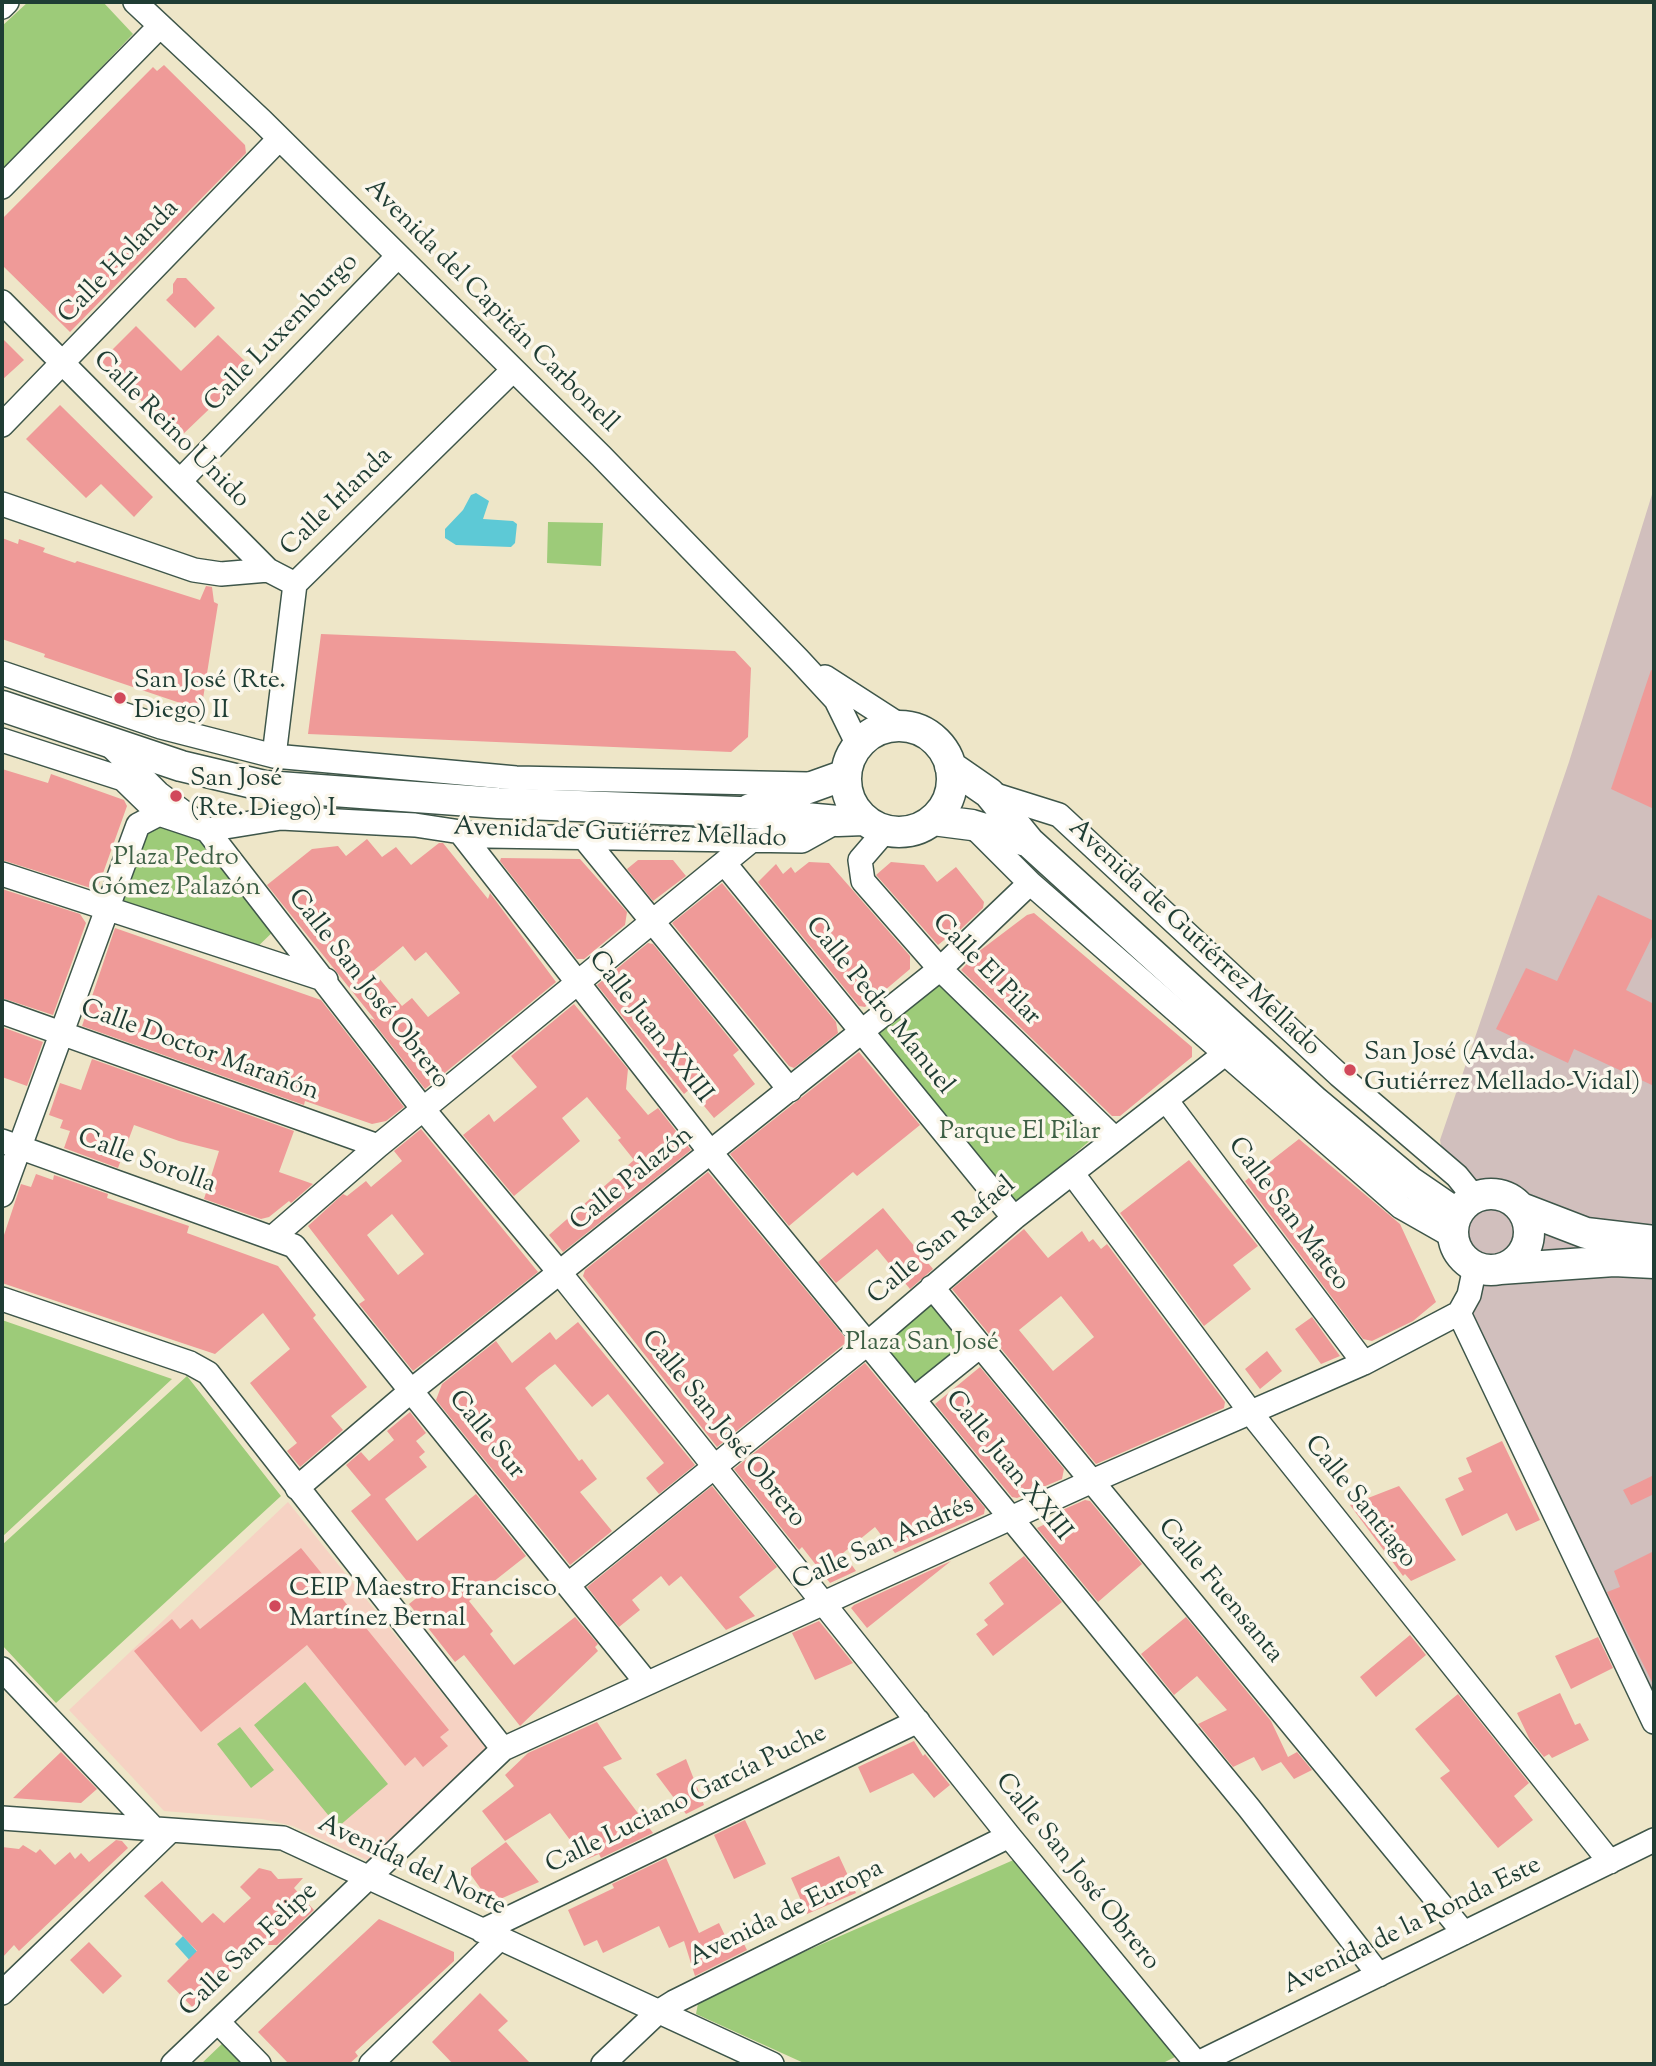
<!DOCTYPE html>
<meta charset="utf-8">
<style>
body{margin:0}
#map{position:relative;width:1656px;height:2066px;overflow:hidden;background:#eee6c8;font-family:"Sorts Mill Goudy",serif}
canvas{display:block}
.frame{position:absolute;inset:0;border:4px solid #1f3d34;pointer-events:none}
</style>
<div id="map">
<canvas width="1656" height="2066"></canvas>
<div class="frame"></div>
</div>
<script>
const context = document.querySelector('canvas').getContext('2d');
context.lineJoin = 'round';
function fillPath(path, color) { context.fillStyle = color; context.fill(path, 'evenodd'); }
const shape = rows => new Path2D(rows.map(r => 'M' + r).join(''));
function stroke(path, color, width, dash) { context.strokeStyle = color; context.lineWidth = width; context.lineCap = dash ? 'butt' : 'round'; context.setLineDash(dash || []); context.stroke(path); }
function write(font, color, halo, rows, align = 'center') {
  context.font = font + ' "Sorts Mill Goudy",serif'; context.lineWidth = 7; context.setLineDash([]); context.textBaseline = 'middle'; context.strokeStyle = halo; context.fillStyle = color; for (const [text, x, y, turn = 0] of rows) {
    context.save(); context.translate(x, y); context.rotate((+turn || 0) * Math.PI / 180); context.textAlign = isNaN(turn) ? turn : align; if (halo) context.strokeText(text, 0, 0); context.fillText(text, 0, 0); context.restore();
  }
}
const built = shape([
 [288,1502,490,1753,371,1862,293,1826,262,1819,164,1811,69,1710]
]);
const industrial = shape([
 [1654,488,1654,1708,1468,1313,1464,1259,1440,1140,1569,762]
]);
const green = shape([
 [28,2,103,2,133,34,2,172,2,26],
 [548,522,603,523,601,566,547,563],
 [159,814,207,830,281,924,249,955,107,907,138,825],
 [940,980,1094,1137,1015,1206,872,1033],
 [932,1287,980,1346,914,1399,868,1343],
 [2,1320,172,1379,2,1537],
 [187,1376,281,1496,56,1703,2,1645,2,1545],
 [305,1682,388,1784,338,1827,254,1725],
 [240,1727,274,1770,251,1788,217,1744],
 [1018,1858,1179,2055,1161,2064,806,2064,696,2014,699,1998],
 [225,2041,246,2064,201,2064]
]);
const water = shape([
 [476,493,489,501,483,519,513,521,517,524,515,543,511,547,456,545,445,538,445,529,463,510,471,495],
 [183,1936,201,1956,193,1964,175,1944]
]);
const building = shape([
 [164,65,245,145,246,153,70,332,2,265,2,219,153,67,157,71],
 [177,278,186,278,215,308,195,328,166,300,173,293,173,284],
 [136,326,181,371,218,335,251,367,243,376,218,385,226,393,179,438,101,361],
 [2,338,24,360,2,380],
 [60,405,153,497,134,517,101,484,86,498,26,439],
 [2,538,18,544,19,539,45,548,43,552,75,563,77,561,200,600,206,586,212,587,214,602,218,604,202,705,197,704,195,708,44,657,45,654,2,639],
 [321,634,735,651,751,668,748,737,731,752,308,734],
 [1651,670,1654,671,1654,809,1611,789],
 [2,769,48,783,51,774,124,800,127,806,97,890,2,860],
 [367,839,382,857,396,847,411,865,439,843,443,843,488,899,490,893,556,982,425,1089,370,1018,375,1020,267,885,312,849,338,846,346,856],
 [403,946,415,961,426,952,460,993,428,1017,412,998,402,1006,373,971],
 [501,858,580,859,627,912,625,925,584,959,577,959,500,861],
 [638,860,673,860,686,876,653,901,627,869],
 [809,862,829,863,910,956,910,969,865,1007,859,1006,758,882,776,864,783,874,791,867,795,873],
 [891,862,924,865,937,882,956,867,984,902,983,908,960,930,960,927,938,945,876,875],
 [722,883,836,1022,838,1033,794,1068,789,1066,672,923],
 [2,889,80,914,86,923,53,1015,2,998],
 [1598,895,1654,921,1654,933,1626,990,1654,1004,1654,1086,1574,1049,1568,1063,1496,1029,1526,968,1557,981],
 [1034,913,1192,1047,1192,1057,1120,1116,1112,1116,961,970,978,952,1027,915],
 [115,928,321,1000,404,1107,386,1121,372,1124,305,1101,304,1105,82,1026],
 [648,943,653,944,739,1050,733,1055,755,1084,714,1118,690,1089,684,1094,597,985],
 [574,1004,628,1069,626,1089,648,1115,658,1108,691,1150,563,1252,549,1235,634,1160,618,1140,621,1138,587,1097,562,1118,580,1141,514,1196,463,1135,489,1114,494,1122,537,1087,511,1056],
 [2,1027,43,1042,27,1086,2,1077],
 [859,1052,920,1125,857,1176,853,1172,789,1226,730,1154],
 [92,1059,294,1131,279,1172,313,1184,291,1203,289,1201,269,1217,261,1219,204,1199,219,1151,179,1141,134,1125,118,1168,64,1148,70,1131,60,1128,63,1120,49,1115,60,1083,81,1090],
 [421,1129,538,1272,413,1371,359,1304,365,1300,308,1226,343,1194,347,1196,366,1181,371,1187,402,1161,394,1151],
 [392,1214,424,1254,398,1275,367,1235],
 [1299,1139,1400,1224,1436,1302,1413,1321,1372,1341,1363,1339,1245,1181],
 [1189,1160,1258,1246,1233,1265,1251,1289,1204,1326,1120,1213],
 [708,1172,848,1341,717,1447,583,1276,585,1270],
 [36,1174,53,1180,54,1175,108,1194,107,1198,189,1226,187,1233,278,1266,316,1315,313,1318,367,1387,331,1416,343,1430,300,1467,287,1451,297,1443,250,1383,290,1349,263,1313,215,1354,2,1283,2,1241,21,1184,31,1187],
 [883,1208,933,1269,910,1289,877,1249,836,1283,818,1262],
 [1024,1229,1048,1258,1082,1231,1089,1242,1093,1239,1101,1249,1107,1244,1225,1402,1224,1408,1096,1464,952,1289],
 [1061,1296,1094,1337,1053,1371,1019,1330],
 [1312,1317,1340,1356,1321,1364,1295,1329],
 [578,1322,695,1465,659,1494,646,1478,664,1463,608,1394,592,1407,555,1364,539,1376,525,1388,579,1461,582,1459,597,1479,580,1492,612,1531,570,1565,436,1400,442,1384,496,1341,512,1363,550,1332,556,1340],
 [1267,1351,1282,1371,1260,1389,1245,1369],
 [865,1363,985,1508,984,1514,895,1553,875,1527,843,1553,856,1571,830,1583,802,1547,799,1550,734,1469],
 [980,1367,1064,1469,1062,1479,1017,1498,1012,1497,935,1404],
 [410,1412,426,1433,416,1441,425,1452,419,1457,427,1467,385,1499,417,1541,476,1494,526,1556,469,1601,493,1631,490,1634,514,1665,575,1617,598,1644,595,1647,598,1651,520,1726,464,1655,455,1662,409,1604,419,1596,351,1511,371,1495,346,1465,361,1452,369,1461,394,1440,387,1431],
 [1502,1441,1540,1520,1516,1531,1507,1513,1462,1536,1445,1499,1464,1490,1458,1478,1472,1472,1466,1458],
 [1654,1475,1654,1494,1631,1505,1623,1490],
 [712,1486,777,1567,739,1597,755,1616,726,1630,681,1576,669,1586,661,1576,632,1600,640,1610,619,1627,587,1587],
 [1399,1486,1456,1560,1411,1581,1405,1574,1403,1576,1350,1505],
 [1085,1500,1090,1501,1142,1564,1098,1602,1037,1528,1064,1515,1060,1511],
 [301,1548,449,1730,440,1737,448,1746,423,1767,415,1757,405,1766,307,1645,201,1732,134,1651,172,1619,180,1629,192,1619,200,1629],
 [1654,1551,1654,1686,1607,1592,1620,1587,1614,1571],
 [1024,1556,1062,1602,993,1656,976,1634,988,1625,984,1620,1004,1604,989,1583],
 [951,1561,867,1628,851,1608,854,1605],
 [1186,1617,1271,1721,1288,1757,1297,1752,1312,1770,1294,1779,1281,1762,1262,1771,1254,1757,1233,1767,1198,1724,1227,1710,1197,1676,1174,1695,1141,1654],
 [819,1621,853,1663,815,1680,792,1633],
 [1410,1635,1426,1655,1376,1697,1360,1677],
 [1598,1637,1613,1668,1571,1689,1555,1656],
 [1560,1693,1575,1725,1580,1723,1589,1740,1552,1758,1549,1754,1544,1757,1530,1740,1517,1713],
 [1458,1694,1529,1783,1514,1796,1533,1820,1498,1848,1440,1778,1450,1771,1415,1729],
 [597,1722,622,1759,603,1767,653,1833,601,1858,599,1854,585,1860,550,1813,505,1841,482,1811,514,1786,505,1775,528,1753],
 [914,1741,923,1756,925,1754,950,1785,934,1798,913,1773,870,1793,858,1767],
 [61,1752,97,1789,81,1803,13,1798],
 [686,1759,704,1805,686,1814,656,1774],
 [745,1820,766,1864,734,1879,714,1835],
 [116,1840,122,1841,128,1848,19,1951,14,1945,2,1958,2,1847,19,1849,23,1845,36,1853,40,1849,55,1865,70,1852,75,1859,81,1853,89,1862],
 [506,1842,539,1882,498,1900,492,1891,486,1896,471,1875,471,1868],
 [839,1856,856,1893,807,1914,791,1878],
 [666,1858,699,1933,719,1923,729,1944,741,1938,747,1950,695,1976,684,1941,669,1948,659,1926,603,1953,597,1940,584,1946,568,1910,614,1888,612,1884],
 [259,1868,271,1871,278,1879,303,1878,294,1888,314,1910,277,1945,266,1945,255,1956,251,1951,194,2009,167,1981,197,1951,144,1896,162,1881,202,1923,213,1913,224,1923,251,1898,240,1887],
 [379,1919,454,1952,454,1961,355,2052,358,2056,349,2064,289,2064,258,2032],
 [89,1942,122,1976,103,1994,70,1960],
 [480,1993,508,2021,498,2030,531,2064,453,2064,432,2042]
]);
const minor = shape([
 [135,2,262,121,601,456,799,660,836,700,858,745],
 [2,7,7,2],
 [2,187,160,26],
 [2,302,268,570,295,584],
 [2,425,279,139],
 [180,481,398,256],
 [2,504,194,570,221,574,268,570],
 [2,673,161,727,274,756,516,778,808,784],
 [825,677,901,726],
 [2,740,123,779,159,814,207,830,281,818,415,825,487,836,802,841,838,821],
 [107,742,158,793,207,830,423,1109,560,1273,1009,1836,1197,2064],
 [274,756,295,584,513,370],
 [989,793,1059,815,1339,1075,1457,1176,1474,1197],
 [972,825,1030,883,1401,1207,1452,1236],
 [885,831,860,860,863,881,940,969,1115,1139],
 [460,832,711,1153,1249,1808,1379,1975],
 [585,839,790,1090],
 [725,864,1014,1218],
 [2,874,326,980],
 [2,1012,378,1146],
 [1166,1100,1364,1363],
 [2,1141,294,1246,646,1682],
 [1072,1173,1258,1422,1610,1862],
 [2,1195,138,825,159,814],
 [272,1238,378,1146,752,840],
 [1475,1267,1469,1295,1459,1313,1654,1722],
 [932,1287,1464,1933],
 [2,1299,190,1363,208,1373,503,1749],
 [914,1399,980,1346],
 [297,1488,412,1390,940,969,1030,883],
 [569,1584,868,1343,1014,1218,1226,1053],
 [2,1669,155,1830],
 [2,1818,283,1838,772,2064],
 [482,1931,918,1721],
 [2,1993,170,1831],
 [218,2022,259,2064],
 [173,2064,503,1749,1090,1482,1364,1363,1459,1313],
 [371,2064,499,1939],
 [603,2064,658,2012,674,2002,1009,1836],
 [1196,2064,1654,1840]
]);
const major = shape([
 [2,706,181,766,265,786,498,803,739,812,838,821,864,820],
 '846 779a53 53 0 1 1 106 0a53 53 0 1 1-106 0Z',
 [950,766,989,793,1029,842,1315,1102,1409,1181,1457,1214],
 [750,809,845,775],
 [933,820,972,825,1029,842],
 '1453 1232a38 38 0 1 1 76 0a38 38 0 1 1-76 0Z',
 [1521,1208,1586,1233,1654,1241],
 [1500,1269,1614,1261,1654,1263]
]);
const markers = [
 [120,698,7,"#d1495b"],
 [176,796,7,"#d1495b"],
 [1350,1070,7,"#d1495b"],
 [275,1606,7,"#d1495b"]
];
const streetNames = [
 ["Calle Holanda",120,263,-46],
 ["Avenida del Capitán Carbonell",490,307,45],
 ["Calle Luxemburgo",283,334,-46],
 ["Calle Reino Unido",170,431,45],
 ["Calle Irlanda",338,503,-44],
 ["Avenida de Gutiérrez Mellado",620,835,2],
 ["Avenida de Gutiérrez Mellado",1193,939,43],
 ["Calle El Pilar",985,971,46],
 ["Calle San José Obrero",367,990,52],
 ["Calle Pedro Manuel",878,1007,51],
 ["Calle Juan XXIII",649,1028,52],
 ["Calle Doctor Marañón",199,1052,20],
 ["Calle Sorolla",146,1163,20],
 ["Calle Palazón",633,1180,-39],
 ["Calle San Mateo",1287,1215,53],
 ["Calle San Rafael",943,1242,-40],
 ["Calle San José Obrero",722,1430,51],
 ["Calle Sur",485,1436,51],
 ["Calle Juan XXIII",1007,1467,51],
 ["Calle Santiago",1359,1503,51],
 ["Calle San Andrés",884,1545,-24],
 ["Calle Fuensanta",1219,1592,50],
 ["Calle Luciano García Puche",687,1801,-26],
 ["Avenida del Norte",411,1867,25],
 ["Calle San José Obrero",1076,1873,51],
 ["Avenida de Europa",787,1915,-26],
 ["Avenida de la Ronda Este",1413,1927,-26],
 ["Calle San Felipe",250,1951,-44]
];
const poiNames = [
 ["San José (Rte.",134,683],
 ["Diego) II",134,713],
 ["San José",190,781],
 ["(Rte. Diego) I",190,811],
 ["San José (Avda.",1364,1055],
 ["Gutiérrez Mellado-Vidal)",1364,1085],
 ["CEIP Maestro Francisco",289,1591],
 ["Martínez Bernal",289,1621]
];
const parkNames = [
 ["Plaza Pedro",176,860],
 ["Gómez Palazón",176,890],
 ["Parque El Pilar",1020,1134],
 ["Plaza San José",922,1345]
];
fillPath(built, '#f6d2c3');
fillPath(industrial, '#d1bfbd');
fillPath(green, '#9dcb79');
fillPath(water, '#5dc9d6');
fillPath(building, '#ef9a98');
stroke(minor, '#3e564a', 26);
stroke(major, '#3e564a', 33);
stroke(minor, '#fff', 23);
stroke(major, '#fff', 30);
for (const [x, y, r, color] of markers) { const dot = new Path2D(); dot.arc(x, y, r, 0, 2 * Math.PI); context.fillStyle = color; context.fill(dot); stroke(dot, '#fbf7ec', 2.5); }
write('26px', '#1f3d34', '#fbf7ec', streetNames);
write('26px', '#1f3d34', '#fbf7ec', poiNames, 'left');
write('26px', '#3e6045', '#fbf7ec', parkNames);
</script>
